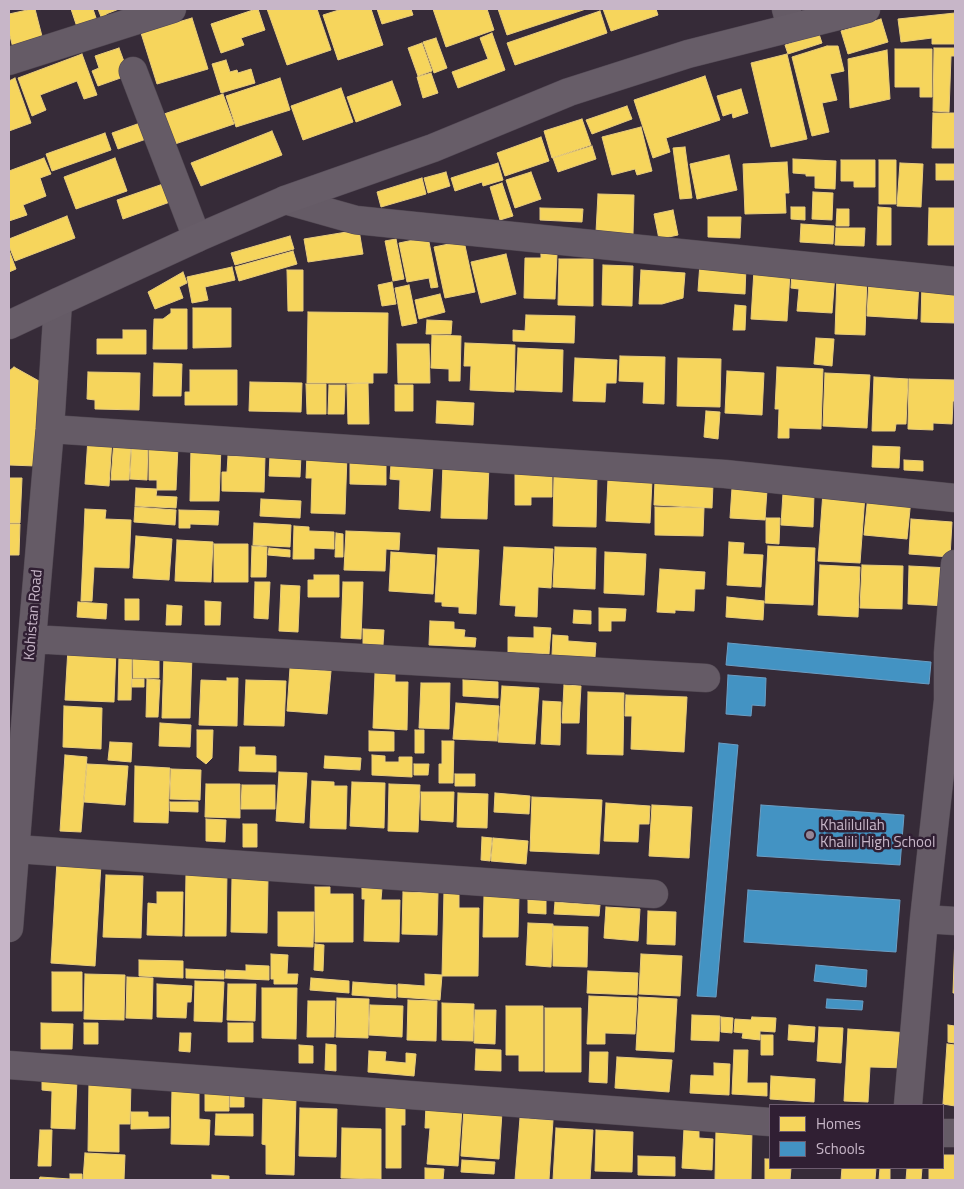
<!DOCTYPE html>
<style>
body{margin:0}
#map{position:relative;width:964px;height:1189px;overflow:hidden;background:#362b38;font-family:"Titillium Web",sans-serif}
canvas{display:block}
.frame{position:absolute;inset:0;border:10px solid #c7b6c8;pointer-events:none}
.legend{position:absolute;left:769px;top:1104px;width:175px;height:65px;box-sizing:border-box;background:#301f33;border:1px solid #6c5b6f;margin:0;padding:6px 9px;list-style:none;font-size:15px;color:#c7b6c8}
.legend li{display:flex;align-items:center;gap:10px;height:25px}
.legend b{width:25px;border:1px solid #6c5b6f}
</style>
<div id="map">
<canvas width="964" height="1189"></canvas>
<div class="frame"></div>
<ul class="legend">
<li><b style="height:14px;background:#f6d55c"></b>Homes</li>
<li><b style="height:14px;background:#4393c3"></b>Schools</li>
</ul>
</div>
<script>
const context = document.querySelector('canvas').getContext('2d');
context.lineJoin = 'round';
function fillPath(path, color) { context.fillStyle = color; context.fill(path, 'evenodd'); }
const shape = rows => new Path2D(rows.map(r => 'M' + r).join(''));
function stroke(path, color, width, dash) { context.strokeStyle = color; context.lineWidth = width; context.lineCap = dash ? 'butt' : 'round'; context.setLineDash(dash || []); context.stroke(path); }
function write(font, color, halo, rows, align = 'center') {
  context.font = font + ' "Titillium Web",sans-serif'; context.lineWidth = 5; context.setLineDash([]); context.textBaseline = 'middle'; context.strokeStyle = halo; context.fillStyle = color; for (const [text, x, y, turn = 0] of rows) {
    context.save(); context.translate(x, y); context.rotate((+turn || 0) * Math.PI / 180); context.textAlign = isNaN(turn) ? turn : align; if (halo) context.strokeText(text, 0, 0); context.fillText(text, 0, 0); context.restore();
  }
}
const homes = shape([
 [32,9,35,9,44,44,14,52,9,32,9,14,32,9],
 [71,9,93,9,97,21,77,27,71,9],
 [98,9,119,9,106,14,108,20,103,22,98,9],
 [256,9,258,9,265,30,241,38,244,45,221,53,211,24,256,9],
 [267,9,317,9,331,50,287,65,267,9],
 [342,9,371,9,383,45,338,60,323,15,342,9],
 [377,9,411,9,413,15,382,24,377,9],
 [433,9,487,9,494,30,446,47,433,9],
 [498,9,586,9,507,35,498,9],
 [603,9,656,9,658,15,611,31,603,9],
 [600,11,607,33,515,65,507,43,600,11],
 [955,13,955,44,932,44,932,38,901,42,898,19,955,13],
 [192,18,208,69,157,84,141,33,192,18],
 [881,19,888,42,848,54,841,31,881,19],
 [492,33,505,70,458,88,452,72,488,59,480,38,492,33],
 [819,34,822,43,788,54,785,45,819,34],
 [436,38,447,68,434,73,423,42,436,38],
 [422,43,432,71,418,76,408,48,422,43],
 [827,46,838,46,844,71,830,74,837,100,822,103,829,132,812,136,792,57,827,46],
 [119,48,129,75,98,86,92,71,99,68,95,56,119,48],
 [934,48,955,48,955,56,951,56,949,112,933,111,934,48],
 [895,49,932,49,932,97,920,97,920,87,895,87,895,49],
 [887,50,890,99,850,108,848,59,887,50],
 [82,54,97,95,84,99,77,81,40,95,46,110,32,116,18,78,82,54],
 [787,54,807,139,771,147,751,63,787,54],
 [226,60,230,72,237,70,238,73,251,69,255,83,221,93,212,64,226,60],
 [431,73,438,93,423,98,417,77,431,73],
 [705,76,720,120,666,138,670,152,653,158,634,100,705,76],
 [15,78,31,123,9,131,9,81,15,78],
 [280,78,290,110,236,127,226,96,280,78],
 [392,81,401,105,356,122,347,97,392,81],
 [341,88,353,122,303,140,291,106,341,88],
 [741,89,748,113,733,118,732,113,723,116,717,96,741,89],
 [223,94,234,124,175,144,164,114,223,94],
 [627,106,632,119,592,134,586,120,627,106],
 [933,113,955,113,955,148,932,148,933,113],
 [582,119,591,145,552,158,544,131,582,119],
 [143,122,149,138,118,149,112,133,143,122],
 [641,127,652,171,637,175,635,169,612,175,602,137,641,127],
 [272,131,282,155,201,186,191,163,272,131],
 [105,133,111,150,52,171,46,154,105,133],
 [541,137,549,161,505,176,497,153,541,137],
 [592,146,596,159,558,172,553,158,592,146],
 [685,147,692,198,680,199,673,148,685,147],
 [729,155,737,190,697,199,690,164,729,155],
 [44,158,51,174,40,178,46,196,23,205,27,215,9,221,9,171,44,158],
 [115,158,127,191,76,209,64,177,115,158],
 [793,159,836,161,835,189,815,188,815,176,806,176,806,174,793,173,793,159],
 [841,160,875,160,875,187,854,187,854,181,841,181,841,160],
 [879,160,896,160,896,204,879,204,879,160],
 [787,162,789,193,785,193,786,213,745,214,743,164,787,162],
 [498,163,503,180,483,186,482,182,455,191,451,178,498,163],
 [900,163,923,164,921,207,897,206,900,163],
 [936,164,955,164,955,180,936,180,936,164],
 [446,172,450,186,428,193,424,178,446,172],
 [531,172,541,199,515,208,506,180,531,172],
 [422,178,426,194,381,207,377,192,422,178],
 [502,183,513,216,500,220,490,187,502,183],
 [163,184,170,202,123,219,117,200,163,184],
 [813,192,833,193,832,220,812,219,813,192],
 [598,194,634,195,633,234,596,232,598,194],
 [791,207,805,207,805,220,791,219,791,207],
 [878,207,891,208,891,245,877,245,878,207],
 [540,208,583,209,582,222,540,220,540,208],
 [929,208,955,208,955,245,928,245,929,208],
 [837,209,849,209,849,226,836,226,837,209],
 [673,210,678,235,659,239,654,214,673,210],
 [67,216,75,238,15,261,9,246,9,239,67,216],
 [708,217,741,217,740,238,708,237,708,217],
 [801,224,834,226,833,244,800,242,801,224],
 [836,228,865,228,864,246,835,245,836,228],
 [359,230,363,254,308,262,304,239,359,230],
 [290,236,294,249,235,265,231,253,290,236],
 [428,237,438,287,431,288,429,278,407,282,399,243,428,237],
 [396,239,404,279,393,281,385,241,396,239],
 [464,241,475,292,445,298,434,247,464,241],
 [9,250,16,269,9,272,9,250],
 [293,251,297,264,239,281,235,267,293,251],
 [506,254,516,294,481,303,471,262,506,254],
 [541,254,557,254,555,299,524,298,525,258,541,258,541,254],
 [559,259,593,259,593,306,558,305,559,259],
 [700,263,746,266,745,294,698,291,700,263],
 [603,265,633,266,632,306,602,305,603,265],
 [232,267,235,280,205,287,208,300,192,303,187,277,232,267],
 [287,270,303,270,303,311,288,311,287,270],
 [641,270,685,273,683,298,662,304,639,304,641,270],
 [754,270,790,273,787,321,751,319,754,270],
 [792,271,835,274,832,313,797,311,799,289,791,288,792,271],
 [183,272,187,283,179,287,183,298,155,309,148,292,183,272],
 [837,275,867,275,865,335,835,334,837,275],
 [869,279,919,281,917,319,867,316,869,279],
 [392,282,396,304,382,306,378,285,392,282],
 [922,282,955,283,955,323,921,322,922,282],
 [409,285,417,323,402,326,395,288,409,285],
 [440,294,445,312,419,319,415,300,440,294],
 [735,305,746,306,745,330,733,330,735,305],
 [193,308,231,308,231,347,193,348,193,308],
 [171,309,187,309,187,349,153,349,154,319,163,319,171,313,171,309],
 [308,312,388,313,387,373,373,373,373,383,307,383,308,312],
 [526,315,575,316,574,343,513,341,513,330,525,331,526,315],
 [427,320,452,321,451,334,426,334,427,320],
 [123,330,146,330,146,354,97,354,97,339,123,339,123,330],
 [432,335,461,336,460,381,449,381,449,369,431,368,432,335],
 [816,338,834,339,832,366,814,364,816,338],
 [465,343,515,345,514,392,470,390,471,366,464,366,465,343],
 [397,344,429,344,430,383,398,383,397,344],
 [518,348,563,350,562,392,516,390,518,348],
 [620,356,665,357,664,404,643,403,644,382,619,381,620,356],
 [575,358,617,360,616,383,606,383,605,402,573,401,575,358],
 [678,358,721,359,720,407,677,406,678,358],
 [154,363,182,364,181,396,153,396,154,363],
 [14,367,39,381,40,396,36,466,9,465,9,371,14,367],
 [777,367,823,369,821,429,789,428,789,438,778,438,779,409,775,409,777,367],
 [190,370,237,370,237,405,185,405,185,392,190,392,190,370],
 [727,371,764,373,762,415,725,413,727,371],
 [88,372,140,373,139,410,95,409,95,400,87,399,88,372],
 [825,373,870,375,867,428,823,426,825,373],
 [874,377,908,379,906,424,896,424,895,431,872,431,874,377],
 [909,379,955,380,955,401,953,401,952,424,933,423,933,430,908,429,909,379],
 [250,382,302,383,301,412,249,411,250,382],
 [368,383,369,424,348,424,347,384,368,383],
 [306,384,326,384,326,414,307,414,306,384],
 [329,385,345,385,344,414,328,414,329,385],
 [395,385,413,385,413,411,395,411,395,385],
 [437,401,474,403,473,425,436,423,437,401],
 [706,411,720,412,718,439,704,437,706,411],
 [88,438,112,439,109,486,85,484,88,438],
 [114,440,131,441,129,480,111,480,114,440],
 [132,442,148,442,147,480,130,479,132,442],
 [149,445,178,446,176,490,157,490,157,480,149,480,149,445],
 [191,445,221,446,219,501,190,501,191,445],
 [873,446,900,447,899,468,872,467,873,446],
 [270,454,301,455,300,477,269,476,270,454],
 [307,454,347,455,345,514,311,513,312,478,306,478,307,454],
 [228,456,265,456,264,492,222,491,222,472,227,472,228,456],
 [350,457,386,458,386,485,350,484,350,457],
 [904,460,923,461,923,471,904,470,904,460],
 [391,464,433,466,430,511,399,509,400,480,390,479,391,464],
 [443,464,489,465,487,519,441,518,443,464],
 [515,473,552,474,552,497,531,497,531,505,515,505,515,473],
 [554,476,597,477,596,527,553,526,554,476],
 [9,478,22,478,20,523,9,523,9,478],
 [608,479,652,480,650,523,606,521,608,479],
 [655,481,713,484,712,508,654,505,655,481],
 [136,488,157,489,156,496,177,497,176,508,135,506,136,488],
 [732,488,767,490,765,520,730,518,732,488],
 [823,492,865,495,860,563,818,561,823,492],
 [783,493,814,494,813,527,781,525,783,493],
 [868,495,911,499,907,539,864,535,868,495],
 [261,499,301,501,300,518,260,516,261,499],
 [135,507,176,510,175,525,134,522,135,507],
 [655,507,704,508,703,536,655,535,655,507],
 [85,509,106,510,105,519,131,520,129,568,94,567,92,601,81,601,85,509],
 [179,510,219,511,218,525,190,524,190,528,179,528,179,510],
 [766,518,780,518,779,544,766,543,766,518],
 [911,519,952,522,950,557,909,554,911,519],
 [254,523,291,525,290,547,253,545,254,523],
 [9,524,20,524,19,555,9,555,9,524],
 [294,526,309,527,309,531,334,532,334,549,314,548,314,559,293,559,294,526],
 [346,531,400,533,399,550,386,549,385,571,344,570,346,531],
 [336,533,343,534,343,557,335,557,336,533],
 [136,536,172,539,169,580,133,578,136,536],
 [177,540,213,542,211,582,175,581,177,540],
 [729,542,744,543,743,554,763,555,761,587,727,585,729,542],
 [214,544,248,544,248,582,214,582,214,544],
 [252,546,267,547,266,577,251,577,252,546],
 [768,546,815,548,813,605,765,603,768,546],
 [504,547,553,549,551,588,538,587,537,617,515,616,516,606,500,605,504,547],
 [555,547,596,548,595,589,553,587,555,547],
 [269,548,290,550,290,557,268,555,269,548],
 [438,548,479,550,476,614,459,613,459,607,442,606,442,602,435,602,438,548],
 [391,552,435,555,433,594,389,591,391,552],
 [605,552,646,554,644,595,604,593,605,552],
 [820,565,860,567,858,617,818,615,820,565],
 [862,565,903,566,902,609,860,608,862,565],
 [909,566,950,568,948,606,908,604,909,566],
 [660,569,705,572,704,589,695,589,694,611,675,610,675,613,657,612,660,569],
 [314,575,339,575,339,597,308,597,308,580,314,580,314,575],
 [255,582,270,582,268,619,254,618,255,582],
 [343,582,363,582,361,639,341,638,343,582],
 [281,585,300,586,298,632,279,631,281,585],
 [727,597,764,601,763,620,726,617,727,597],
 [125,599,139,599,139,620,125,620,125,599],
 [205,601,221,602,220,625,205,625,205,601],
 [78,602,107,604,106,619,77,617,78,602],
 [167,605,182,606,181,625,166,625,167,605],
 [599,608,626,609,625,621,611,621,611,631,599,631,599,608],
 [574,610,591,611,591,624,573,623,574,610],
 [430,621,454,622,454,629,465,630,464,637,476,638,475,647,429,645,430,621],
 [534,627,551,628,549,654,508,652,508,637,534,638,534,627],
 [363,629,384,630,383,645,363,644,363,629],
 [553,635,568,636,568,641,596,643,595,657,552,655,553,635],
 [68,648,116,650,114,702,65,700,68,648],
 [119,655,132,655,131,700,118,700,119,655],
 [133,655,159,656,159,678,133,678,133,655],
 [164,655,192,655,190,718,162,718,164,655],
 [290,668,331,671,327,714,287,711,290,668],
 [375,673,395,674,395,682,408,682,407,730,373,728,375,673],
 [227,678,238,678,237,726,199,725,201,680,227,681,227,678],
 [132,679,144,679,144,687,132,687,132,679],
 [147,679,160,680,158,717,146,717,147,679],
 [246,680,286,681,284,726,244,725,246,680],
 [463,680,498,682,498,698,463,696,463,680],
 [421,683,450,683,449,729,419,728,421,683],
 [564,685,581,686,579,723,562,723,564,685],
 [502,686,539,688,535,744,498,742,502,686],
 [588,692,624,693,623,755,587,754,588,692],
 [626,695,687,697,684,752,631,749,632,716,625,716,626,695],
 [543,701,561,702,560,745,541,744,543,701],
 [456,703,499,706,497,741,453,739,456,703],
 [64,706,102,708,101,749,63,747,64,706],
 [160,723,191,725,190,747,159,746,160,723],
 [197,730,213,730,212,758,206,764,197,757,197,730],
 [415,730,424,730,424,753,415,753,415,730],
 [369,731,394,732,394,751,369,751,369,731],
 [442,741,454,741,453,783,439,783,439,764,442,764,442,741],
 [110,742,132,743,131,762,108,760,110,742],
 [240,747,255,747,255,755,276,756,276,772,239,771,240,747],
 [65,755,87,757,81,832,60,831,65,755],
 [372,755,385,756,385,762,399,762,399,757,412,757,412,777,372,775,372,755],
 [325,756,361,758,360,770,324,768,325,756],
 [87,764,128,766,125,805,84,802,87,764],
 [414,764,429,764,428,775,414,775,414,764],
 [135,766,170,768,168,823,134,822,135,766],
 [171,769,201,770,200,800,170,799,171,769],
 [279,772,307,773,304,823,276,821,279,772],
 [455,774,475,774,475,786,455,786,455,774],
 [312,781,334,782,334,786,347,786,346,829,310,828,312,781],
 [352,782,385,783,384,828,350,826,352,782],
 [206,784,240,784,240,818,205,817,206,784],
 [389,784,420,785,418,832,388,831,389,784],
 [242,785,275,785,275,809,241,809,242,785],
 [421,792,454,792,453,822,421,820,421,792],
 [458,793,488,794,487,828,457,827,458,793],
 [495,793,530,796,529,814,494,812,495,793],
 [532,797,602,800,599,854,530,851,532,797],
 [170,802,198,802,198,812,170,811,170,802],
 [606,803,650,806,649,824,639,824,638,842,604,841,606,803],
 [652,805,692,807,689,858,649,856,652,805],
 [206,819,226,820,225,842,206,841,206,819],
 [243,824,257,824,257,847,243,847,243,824],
 [482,837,492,838,490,861,481,860,482,837],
 [493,838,528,841,526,864,491,861,493,838],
 [57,861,101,864,95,966,51,963,57,861],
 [186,873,227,873,226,936,185,936,186,873],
 [106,875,143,876,141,938,103,937,106,875],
 [232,878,268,879,267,933,231,932,232,878],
 [315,887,330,887,330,894,353,894,353,942,315,942,315,887],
 [362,888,382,888,381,900,400,900,399,942,364,941,365,899,362,899,362,888],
 [444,891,459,891,459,908,479,908,478,976,442,976,444,891],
 [157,892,183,892,182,936,147,935,148,903,157,904,157,892],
 [403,892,438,893,437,935,402,934,403,892],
 [484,895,519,895,518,937,483,937,484,895],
 [528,900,546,900,546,914,528,913,528,900],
 [555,902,600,905,599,916,554,914,555,902],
 [606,907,640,909,638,941,604,938,606,907],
 [648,911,676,912,675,945,647,944,648,911],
 [278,912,314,912,313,947,278,946,278,912],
 [528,923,553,924,551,967,526,965,528,923],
 [553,926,588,927,587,967,553,966,553,926],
 [955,934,955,993,953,993,955,934],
 [315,944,324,945,323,971,314,970,315,944],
 [271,954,288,955,287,974,298,974,297,984,274,984,274,979,271,979,271,954],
 [641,954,682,956,680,996,639,994,641,954],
 [139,960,183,961,183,978,139,976,139,960],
 [246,965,269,966,269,980,225,978,226,970,246,971,246,965],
 [186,969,224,971,224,979,186,978,186,969],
 [588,971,638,973,637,995,587,993,588,971],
 [52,972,82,972,82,1011,52,1011,52,972],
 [85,974,125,975,124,1020,84,1019,85,974],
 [425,974,442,975,440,1000,398,997,398,984,425,986,425,974],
 [127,977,153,978,152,1019,126,1018,127,977],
 [311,978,349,981,349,993,310,990,311,978],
 [195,981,224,982,222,1022,194,1021,195,981],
 [353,982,396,985,396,998,352,995,353,982],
 [157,984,192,986,191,1002,187,1002,186,1018,157,1017,157,984],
 [228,984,256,984,255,1021,227,1020,228,984],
 [262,988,297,988,296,1039,262,1038,262,988],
 [589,996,637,998,635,1034,605,1033,605,1044,587,1044,589,996],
 [639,997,677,999,674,1052,636,1050,639,997],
 [337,998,369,999,368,1038,336,1037,337,998],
 [408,1000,437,1001,436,1041,407,1040,408,1000],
 [308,1001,335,1001,334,1037,307,1037,308,1001],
 [442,1003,474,1004,473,1041,442,1040,442,1003],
 [370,1005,403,1006,402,1037,369,1035,370,1005],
 [506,1006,543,1006,543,1071,519,1071,519,1055,506,1055,506,1006],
 [545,1008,581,1008,581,1072,545,1072,545,1008],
 [475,1010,496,1010,495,1044,474,1043,475,1010],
 [692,1015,720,1016,719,1041,691,1040,692,1015],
 [721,1017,733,1018,732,1033,721,1032,721,1017],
 [752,1017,776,1018,775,1032,760,1031,760,1040,742,1038,743,1033,734,1032,735,1019,751,1020,752,1017],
 [41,1023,73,1024,72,1049,41,1049,41,1023],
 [84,1023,98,1023,98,1044,84,1044,84,1023],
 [228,1023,253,1023,253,1042,228,1042,228,1023],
 [789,1025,815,1027,814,1042,788,1040,789,1025],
 [948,1025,955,1026,955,1043,948,1042,948,1025],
 [819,1027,843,1028,841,1063,817,1061,819,1027],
 [848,1029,910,1033,908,1068,870,1067,868,1102,844,1101,848,1029],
 [180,1033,191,1033,190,1052,179,1051,180,1033],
 [761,1035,773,1035,773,1055,761,1055,761,1035],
 [326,1044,336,1045,336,1071,325,1070,326,1044],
 [947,1044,955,1045,955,1106,943,1104,947,1044],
 [299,1045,313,1046,313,1063,299,1063,299,1045],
 [476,1049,501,1050,501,1071,475,1070,476,1049],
 [734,1050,748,1050,747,1083,767,1083,767,1096,732,1094,734,1050],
 [369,1051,386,1052,385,1061,406,1063,406,1053,416,1054,414,1076,368,1072,369,1051],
 [590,1052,608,1052,607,1083,589,1082,590,1052],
 [617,1057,672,1060,669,1092,615,1088,617,1057],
 [714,1063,730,1064,729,1095,690,1093,691,1075,714,1076,714,1063],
 [771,1076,815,1079,814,1102,770,1099,771,1076],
 [42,1078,77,1079,75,1129,51,1128,52,1091,42,1090,42,1078],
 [89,1081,131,1082,130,1124,119,1124,119,1152,88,1151,89,1081],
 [172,1089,199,1089,199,1119,210,1120,209,1145,171,1144,172,1089],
 [205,1092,229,1092,229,1111,205,1111,205,1092],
 [230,1093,244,1093,244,1107,230,1107,230,1093],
 [263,1096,296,1097,294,1175,266,1174,266,1145,262,1144,263,1096],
 [386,1105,405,1106,405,1125,401,1125,401,1168,386,1168,386,1105],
 [426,1105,462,1108,458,1166,427,1164,430,1128,425,1128,426,1105],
 [300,1108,337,1109,336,1157,299,1156,300,1108],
 [464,1109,502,1112,499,1159,461,1156,464,1109],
 [131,1112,148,1112,148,1117,169,1117,169,1128,131,1129,131,1112],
 [216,1114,253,1114,253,1136,215,1135,216,1114],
 [520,1118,553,1120,549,1180,515,1180,520,1118],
 [342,1128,381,1129,381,1179,341,1178,342,1128],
 [556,1128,593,1130,590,1180,553,1180,556,1128],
 [684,1128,699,1128,699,1138,713,1139,712,1170,682,1168,684,1128],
 [40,1130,52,1130,51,1166,38,1166,40,1130],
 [596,1130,633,1132,632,1172,595,1171,596,1130],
 [716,1130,752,1130,751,1180,715,1180,716,1130],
 [85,1153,125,1155,124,1180,83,1180,85,1153],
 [943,1155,955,1155,955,1180,929,1180,929,1168,943,1168,943,1155],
 [638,1156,675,1157,675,1176,638,1175,638,1156],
 [765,1159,770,1159,770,1168,791,1168,790,1180,765,1180,765,1159],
 [462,1160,495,1162,494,1174,461,1172,462,1160],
 [425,1168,444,1169,443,1180,425,1180,425,1168],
 [842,1168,876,1168,875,1180,841,1180,842,1168],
 [880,1168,890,1168,890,1180,879,1180,880,1168],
 [907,1168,922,1168,921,1180,906,1180,907,1168],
 [70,1174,82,1174,82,1180,39,1180,40,1177,70,1179,70,1174],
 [212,1175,229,1176,229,1180,212,1180,212,1175]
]);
const schools = shape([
 [728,643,931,662,929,684,726,665,728,643],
 [728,675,766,678,765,706,752,705,751,716,726,714,728,675],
 [719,743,738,745,716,997,697,996,719,743],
 [761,805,904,815,900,865,757,856,761,805],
 [748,890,900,900,896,952,744,942,748,890],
 [816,965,867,970,866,987,814,981,816,965],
 [827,999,863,1001,862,1010,826,1008,827,999]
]);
const minor = shape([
 [786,9,791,27],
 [9,61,172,9],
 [133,71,197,238],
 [285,200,356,220,955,281],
 [50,429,725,474,955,498],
 [32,639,706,678],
 [16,849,654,894],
 [924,919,955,921],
 [9,928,32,639,50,429,58,302],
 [9,1065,770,1122],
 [908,1105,924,919,948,700,948,653,955,564],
 [943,1133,955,1133]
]);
const major = shape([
 [9,325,58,302,197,238,285,200,433,148,569,92,688,54,866,9]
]);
const markers = [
 [810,835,5,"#948596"]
];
const streetNames = [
 ["Kohistan Road",34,615,-85]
];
const poiNames = [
 ["Khalilullah",820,826],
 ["Khalili High School",820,843]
];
fillPath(homes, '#f6d55c');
stroke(homes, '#e8cc7c', 1);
fillPath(schools, '#4393c3');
stroke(schools, '#6b9ec4', 1);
stroke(minor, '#504751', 29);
stroke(major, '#534955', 29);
stroke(minor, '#655b66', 28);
stroke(major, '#675d68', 28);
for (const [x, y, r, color] of markers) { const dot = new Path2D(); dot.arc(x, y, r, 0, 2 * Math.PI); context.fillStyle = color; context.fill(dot); stroke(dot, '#301f33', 2); }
write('15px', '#c7b6c8', '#301f33', streetNames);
write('15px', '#c7b6c8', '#301f33', poiNames, 'left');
</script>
